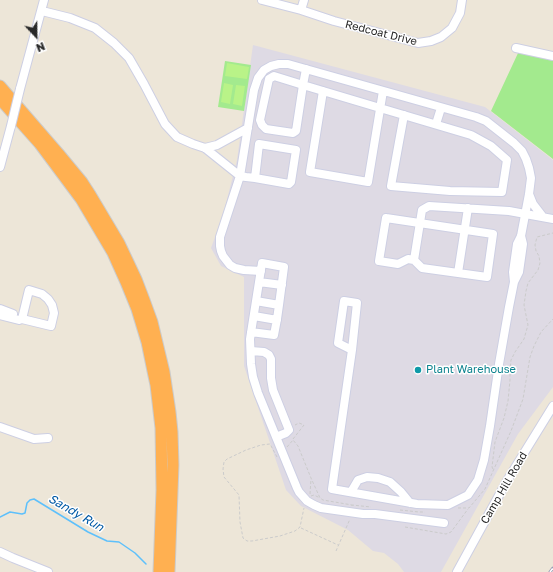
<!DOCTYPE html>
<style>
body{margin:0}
#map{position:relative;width:553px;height:572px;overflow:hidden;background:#ede6d8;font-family:"Golos Text",sans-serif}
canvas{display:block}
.north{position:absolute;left:16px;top:16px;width:40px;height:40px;-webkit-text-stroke:3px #fff;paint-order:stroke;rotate:158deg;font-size:11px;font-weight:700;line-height:16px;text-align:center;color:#282828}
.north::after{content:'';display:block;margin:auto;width:14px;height:18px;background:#282828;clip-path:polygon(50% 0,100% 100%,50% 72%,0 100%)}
</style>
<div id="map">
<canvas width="553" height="572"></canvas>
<div class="north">N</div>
</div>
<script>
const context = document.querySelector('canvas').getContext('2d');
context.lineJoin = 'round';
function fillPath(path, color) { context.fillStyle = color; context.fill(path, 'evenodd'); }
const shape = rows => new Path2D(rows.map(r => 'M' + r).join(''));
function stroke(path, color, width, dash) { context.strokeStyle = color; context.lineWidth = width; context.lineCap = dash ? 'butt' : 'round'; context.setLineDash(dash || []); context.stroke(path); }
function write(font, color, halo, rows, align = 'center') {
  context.font = font + ' "Golos Text",sans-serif'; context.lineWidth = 3; context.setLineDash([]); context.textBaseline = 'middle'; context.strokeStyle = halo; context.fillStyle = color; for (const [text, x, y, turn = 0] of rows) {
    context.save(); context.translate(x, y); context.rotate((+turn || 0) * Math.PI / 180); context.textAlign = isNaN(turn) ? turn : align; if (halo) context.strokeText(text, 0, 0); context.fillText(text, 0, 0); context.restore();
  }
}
const industrial = shape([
 [253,45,485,107,553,160,553,387,518,434,441,572,404,572,398,564,384,553,373,551,348,530,301,506,286,490,244,366,244,277,221,266,211,248,223,215,237,160]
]);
const green = shape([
 [519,51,553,61,553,159,491,111],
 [225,61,251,65,244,111,218,107]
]);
const pitch = shape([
 [227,63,249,67,247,79,225,76],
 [224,83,233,85,230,104,221,102],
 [236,85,245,86,242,106,233,104]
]);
const stream = shape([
 [0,517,10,512,22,514,25,513,27,503,30,500,34,499,88,532,107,541,119,542,135,553,146,564]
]);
const path = shape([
 [293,439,304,425,299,423,295,425],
 [287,447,293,440,298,446,311,478,320,498,323,500,352,505],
 [277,457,270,444,261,445,246,450,227,459,224,462,223,469,224,477,239,495,240,522,243,538,247,541,252,541,280,536,295,531,300,527,304,508],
 [493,469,492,467,495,442,504,418,508,401,510,380,510,370,511,360,515,352,524,339,528,325,524,305,526,291,528,283,538,270,540,263,539,256,536,251,535,245,537,237,553,233],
 [310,494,311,479],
 [311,496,314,495,320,498],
 [352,506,352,505,371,507],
 [458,508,469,508,485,489,511,431,523,399,530,357,534,346,541,332,553,319],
 [400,510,419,512,425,512],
 [405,527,446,534,451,532,468,509],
 [301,528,338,545],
 [336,551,350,519]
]);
const minor = shape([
 [262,0,301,10],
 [304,0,301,10,334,21,418,43,431,41,441,37,452,28,460,13,462,0],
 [42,11,70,18,95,28,114,43,129,58,144,84,165,124,177,137,193,144,205,148,240,176,246,177,255,178,289,184,291,182,296,150,259,144,255,178],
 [516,48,553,56],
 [306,69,303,85,296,131,293,133,266,129,262,125,260,120,269,79,274,76,303,85,323,91,380,108,471,135,491,146,507,160,502,192,450,191,391,186,399,142,404,115],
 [20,89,44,0],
 [323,91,310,172,368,182,383,91],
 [436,124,441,108],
 [205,148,217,145,248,128],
 [0,167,11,126],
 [529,194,533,204,543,217],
 [386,218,493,234,487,277,422,268,414,260,408,259,398,264,379,261,386,218],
 [414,260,422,210,429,206,509,211,553,219],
 [261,271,244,270,235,268,230,265,223,256,221,251,220,246,220,237,240,176,254,90,258,78,264,70,271,66,279,64,288,64,476,117,486,121,514,143,522,151,526,159,529,168,531,178,529,194,521,236,517,244,513,272,514,282],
 [458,273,468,208],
 [259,282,282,285],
 [279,305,284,267,262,263,250,339,251,364,253,377,258,393,297,488,299,492,307,501,314,505,321,508,363,514,375,514,444,523],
 [0,309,13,314],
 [0,315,19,320,22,319,51,326,54,313,52,305,48,299,42,294,29,290,22,319],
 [254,316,277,320],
 [251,332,274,335,277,319,279,305,256,301],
 [352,350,338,343,344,301,357,303,352,350,332,489,417,504,448,505,468,495,478,480,484,460,490,426,499,364,509,307,514,282,519,272,523,244,521,236],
 [251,351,264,352,269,355,271,359,271,378,273,390,289,430,286,433,276,437],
 [0,427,34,439,48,438],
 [351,492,358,480,367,477,378,478,390,482,401,492,410,503],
 [0,552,13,558,48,572],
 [457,572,508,479,553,406]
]);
const highway = shape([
 [0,86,58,153,82,182,91,196,119,243,136,279,144,300,152,322,164,372,170,412,172,432,173,465,169,572],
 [0,99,40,144,81,199,113,253,126,282,137,309,147,342,153,371,156,385,161,428,162,490,159,572]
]);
const rail = shape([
 [550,572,553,568]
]);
const minorBridge = shape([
 [11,126,20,89]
]);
const markers = [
 [418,370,4,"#0f9aa8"]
];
const streetNames = [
 ["Redcoat Drive",381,33,14],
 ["Camp Hill Road",504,488,-60]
];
const cultureNames = [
 ["Plant Warehouse",426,370]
];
const waterNames = [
 ["Sandy Run",76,513,30]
];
fillPath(industrial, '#dedae4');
fillPath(green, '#a3ea8e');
fillPath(pitch, '#b9f388');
stroke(stream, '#5ec0fb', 1.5);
stroke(minor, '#cdcfe3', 10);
stroke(highway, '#cbcbcb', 13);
stroke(path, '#cbcbcb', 1, [3, 2]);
stroke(minor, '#fff', 8);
stroke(highway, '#ffb051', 11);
stroke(rail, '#9a9bb5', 3);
stroke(rail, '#fff', 1.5, [4.5]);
stroke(minorBridge, '#cdcfe3', 10, []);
stroke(minorBridge, '#fff', 8);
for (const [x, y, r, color] of markers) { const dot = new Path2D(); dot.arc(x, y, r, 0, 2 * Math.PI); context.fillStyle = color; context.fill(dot); stroke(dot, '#fff', 1.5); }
write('11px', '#282828', '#fff', streetNames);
write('11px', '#0d838f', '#fff', cultureNames, 'left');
write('italic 12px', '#0059a5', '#fff', waterNames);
</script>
